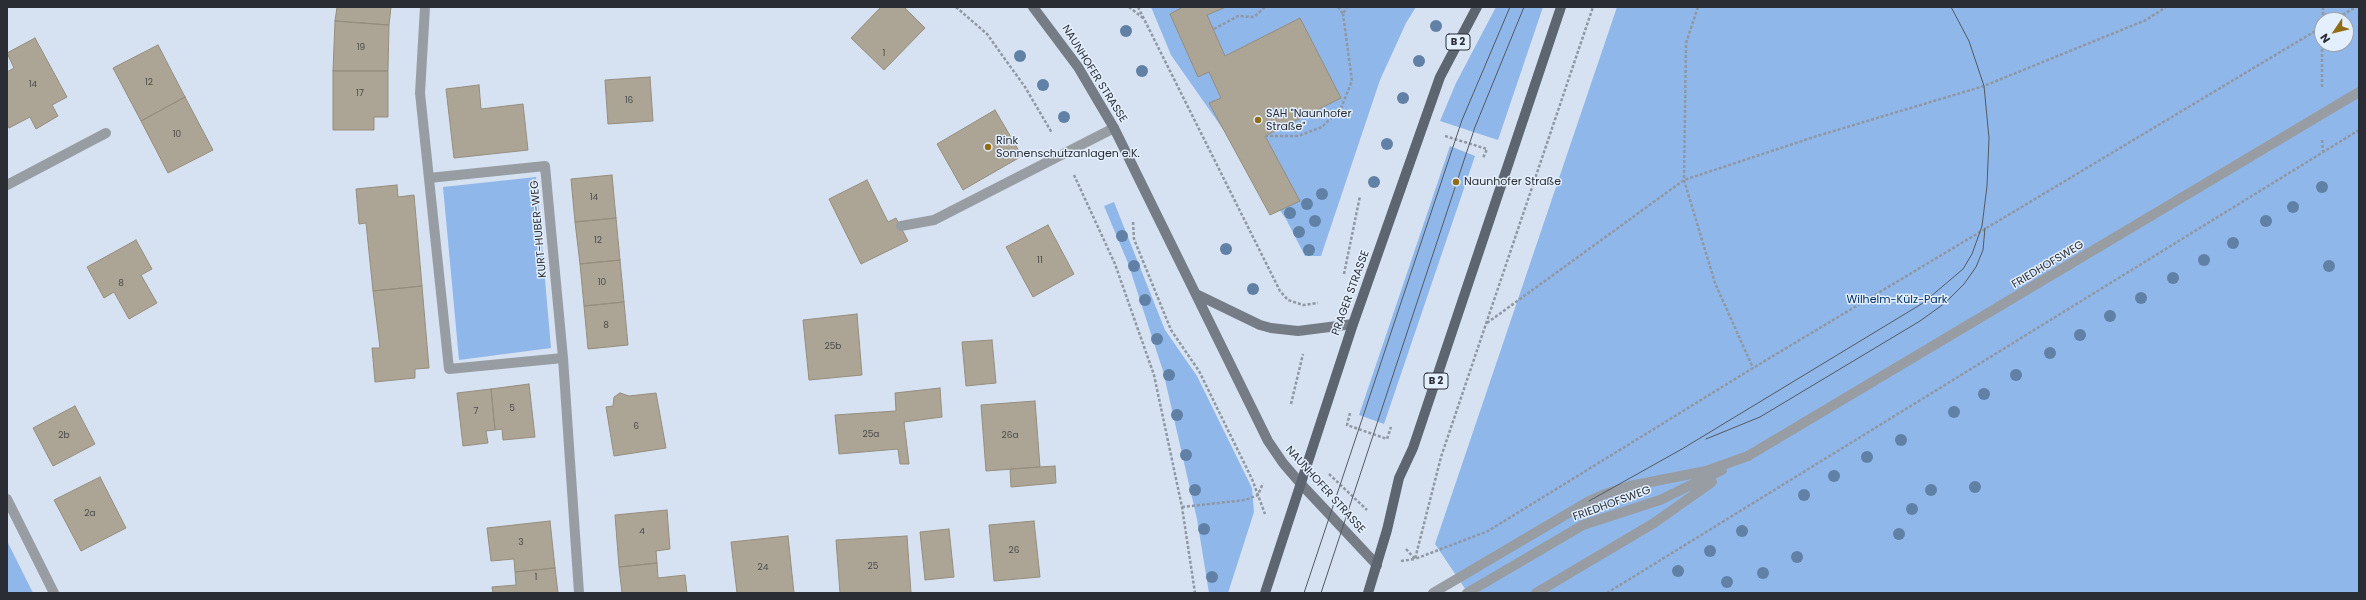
<!DOCTYPE html>
<meta charset="utf-8">
<style>
body{margin:0}
#map{position:relative;width:2366px;height:600px;overflow:hidden;background:#d6e2f1;font-family:Poppins,sans-serif}
canvas{display:block}
.frame{position:absolute;inset:0;border:8px solid #2a2e34;pointer-events:none}
.north{position:absolute;left:2314px;top:12px;width:40px;height:40px;box-sizing:border-box;background:#e4effe;border:1px solid #9aa2ad;border-radius:50%;rotate:235deg;font-size:11px;font-weight:700;line-height:16px;text-align:center;color:#2a2e34}
.north::after{content:'';display:block;margin:auto;width:14px;height:18px;background:#916c13;clip-path:polygon(50% 0,100% 100%,50% 72%,0 100%)}
</style>
<div id="map">
<canvas width="2366" height="600"></canvas>
<div class="frame"></div>
<div class="north">N</div>
</div>
<script>
const context = document.querySelector('canvas').getContext('2d');
context.lineJoin = 'round';
function fillPath(path, color) { context.fillStyle = color; context.fill(path, 'evenodd'); }
const shape = rows => new Path2D(rows.map(r => 'M' + r).join(''));
function stroke(path, color, width, dash) { context.strokeStyle = color; context.lineWidth = width; context.lineCap = dash ? 'butt' : 'round'; context.setLineDash(dash || []); context.stroke(path); }
function write(font, color, halo, rows, align = 'center') {
  context.font = font + ' Poppins,sans-serif'; context.lineWidth = 3; context.setLineDash([]); context.textBaseline = 'middle'; context.strokeStyle = halo; context.fillStyle = color; for (const [text, x, y, turn = 0] of rows) {
    context.save(); context.translate(x, y); context.rotate((+turn || 0) * Math.PI / 180); context.textAlign = isNaN(turn) ? turn : align; if (halo) context.strokeText(text, 0, 0); context.fillText(text, 0, 0); context.restore();
  }
}
const green = shape([
 [1151,7,1416,7,1406,23,1380,80,1321,256,1305,256,1286,219,1171,55],
 [1496,7,1543,7,1498,140,1440,121,1456,83],
 [1617,7,2359,7,2359,593,1468,593,1435,544],
 [2322,20,2346,20,2346,44,2322,44],
 [1450,146,1475,156,1384,424,1359,415],
 [536,177,551,348,459,360,443,187],
 [1114,202,1165,330,1197,376,1252,488,1254,512,1228,593,1209,593,1197,519,1163,371,1128,263,1104,206],
 [7,541,33,593,7,593]
]);
const building = shape([
 [337,7,391,7,389,25,335,21,337,7],
 [881,7,904,7,925,28,884,70,851,38,881,7],
 [1183,7,1226,7,1207,15,1225,56,1300,18,1341,98,1265,136,1300,201,1270,215,1209,103,1221,98,1209,72,1198,77,1170,14,1183,7],
 [335,21,389,25,388,71,333,71,335,21],
 [35,38,67,97,52,105,58,116,36,129,30,117,9,128,7,124,7,72,14,68,7,53,35,38],
 [158,45,185,97,141,121,113,68,158,45],
 [333,71,388,71,388,117,374,117,374,130,333,130,333,71],
 [650,77,653,121,608,124,605,80,650,77],
 [479,85,481,109,523,104,528,150,454,158,446,89,479,85],
 [185,97,213,150,168,173,141,121,185,97],
 [995,110,1022,156,963,190,937,144,995,110],
 [612,175,616,218,575,222,571,179,612,175],
 [867,180,888,222,896,218,908,241,861,264,829,199,867,180],
 [397,185,398,197,414,195,422,286,373,291,366,223,359,224,356,189,397,185],
 [616,218,620,260,580,264,575,222,616,218],
 [1048,225,1074,274,1033,297,1006,247,1048,225],
 [136,240,152,269,141,275,157,303,129,319,114,292,104,298,87,267,136,240],
 [620,260,624,302,584,306,580,264,620,260],
 [422,286,429,368,415,369,415,378,375,382,372,348,380,348,373,291,422,286],
 [624,302,628,345,588,349,584,306,624,302],
 [857,314,862,375,809,380,803,320,857,314],
 [992,340,996,383,966,386,962,342,992,340],
 [529,384,535,437,503,440,502,429,495,430,491,389,529,384],
 [940,388,942,417,904,422,909,464,900,464,898,449,839,454,835,415,896,411,895,393,940,388],
 [491,389,495,430,486,431,488,443,463,446,457,393,491,389],
 [620,393,629,396,656,393,666,448,614,456,606,407,613,406,614,397,620,393],
 [1035,401,1040,467,986,471,981,405,1035,401],
 [75,406,95,444,53,466,33,428,75,406],
 [1055,466,1056,483,1011,487,1010,469,1055,466],
 [100,477,126,528,81,551,54,500,100,477],
 [667,510,670,549,656,551,657,563,619,567,615,515,667,510],
 [550,521,555,568,515,572,514,559,491,561,487,528,550,521],
 [1034,521,1040,577,994,581,989,525,1034,521],
 [949,529,954,577,925,580,920,532,949,529],
 [788,536,794,593,737,593,731,542,788,536],
 [907,536,911,593,840,593,836,540,907,536],
 [657,563,658,578,685,575,687,593,622,593,619,567,657,563],
 [555,568,558,593,493,593,492,587,516,585,515,572,555,568]
]);
const path = shape([
 [956,7,987,34,1025,87,1052,133],
 [1129,7,1143,18],
 [1138,7,1280,291,1288,300,1303,305,1318,303],
 [1338,7,1343,14,1347,7],
 [1698,7,1686,43,1684,180,1715,283,1753,368],
 [2323,20,2323,7],
 [2334,20,2356,7],
 [1214,29,1238,16,1254,17,1265,7],
 [2322,87,2322,44],
 [1265,136,1298,136,1322,127,1341,108,1352,81,1343,14],
 [1445,136,1487,149,1483,158],
 [2322,140,2323,151],
 [1074,175,1115,264,1154,375,1182,507,1195,593],
 [1133,222,1134,239,1171,330,1199,371,1252,479,1265,514],
 [1344,274,1360,196],
 [1487,323,1684,180,1817,136,1984,86,2146,20,2166,7],
 [1291,404,1303,354],
 [1350,413,1347,425,1387,439,1391,427],
 [1329,474,1367,510],
 [1182,507,1245,500,1258,495,1263,483],
 [1406,549,1415,559,1488,531,1753,368,2322,27],
 [1401,561,1415,559,1441,457,1593,7],
 [1607,593,2359,130]
]);
const lane = shape([
 [901,226,934,220,1114,128],
 [1433,593,1589,501,1605,494,1630,486,1706,471,1748,456],
 [1467,593,1583,525,1660,500,1722,470],
 [1536,593,1654,523,1712,482]
]);
const street = shape([
 [425,7,420,93,449,369,563,358,579,593],
 [429,178,545,166,563,358],
 [7,185,106,133],
 [1748,456,2359,92],
 [7,499,54,593]
]);
const secondary = shape([
 [1033,7,1078,67,1114,128,1268,441,1283,463,1301,484,1377,565],
 [1196,294,1260,325,1271,328,1298,331,1353,324]
]);
const primary = shape([
 [1265,593,1353,324,1440,77,1477,7],
 [1368,593,1387,530,1399,478,1413,448,1561,7]
]);
const tram = shape([
 [1706,439,1760,417,1920,321,1945,303,1964,284,1976,267,1983,250,1985,228],
 [1589,501,1682,449,1923,303,1963,269,1972,254,1982,226,1987,186,1989,138,1984,86,1969,41,1951,7],
 [1304,593,1462,120,1510,7],
 [1321,593,1475,127,1524,7]
]);
const trees = [
 [1436,26],
 [1126,31],
 [1020,56],
 [1419,61],
 [1142,71],
 [1043,85],
 [1403,98],
 [1064,117],
 [1387,144],
 [1374,182],
 [2322,187],
 [1322,194],
 [1307,204],
 [2293,207],
 [1290,213],
 [1315,221],
 [2266,221],
 [1299,232],
 [1122,236],
 [2233,243],
 [1226,249],
 [1309,250],
 [2204,260],
 [1134,266],
 [2329,266],
 [2173,278],
 [1253,289],
 [2141,298],
 [1145,300],
 [2110,316],
 [2080,335],
 [1157,339],
 [2050,353],
 [1169,375],
 [2016,375],
 [1984,394],
 [1954,412],
 [1177,415],
 [1901,440],
 [1186,455],
 [1867,457],
 [1834,476],
 [1975,487],
 [1195,490],
 [1931,490],
 [1804,495],
 [1912,509],
 [1204,529],
 [1742,531],
 [1899,534],
 [1710,551],
 [1797,557],
 [1678,571],
 [1763,573],
 [1212,577],
 [1727,582]
];
const markers = [
 [1258,120,4,"#916c13"],
 [988,147,4,"#916c13"],
 [1456,182,4,"#916c13"]
];
const numberNames = [
 ["19",361,48],
 ["1",884,54],
 ["12",149,83],
 ["14",33,85],
 ["17",360,94],
 ["16",629,101],
 ["10",177,135],
 ["14",594,198],
 ["12",598,241],
 ["11",1040,261],
 ["10",602,283],
 ["8",121,284],
 ["8",606,326],
 ["25b",833,347],
 ["5",512,409],
 ["7",476,412],
 ["6",636,427],
 ["25a",871,435],
 ["2b",64,436],
 ["26a",1010,436],
 ["2a",90,514],
 ["4",642,532],
 ["3",521,543],
 ["26",1014,551],
 ["25",873,567],
 ["24",763,568],
 ["1",536,578]
];
const shields = [
 [1458,42,24],
 [1436,381,24]
];
const shieldNames = [
 ["B 2",1458,42],
 ["B 2",1436,381]
];
const streetNames = [
 ["NAUNHOFER STRASSE",1094,74,58],
 ["KURT-HUBER-WEG",539,229,-95],
 ["FRIEDHOFSWEG",2048,265,-31],
 ["PRAGER STRASSE",1351,293,-70],
 ["NAUNHOFER STRASSE",1325,490,48],
 ["FRIEDHOFSWEG",1612,504,-20]
];
const poiNames = [
 ["SAH \"Naunhofer",1266,114],
 ["Straße\"",1266,127],
 ["Rink",996,141],
 ["Sonnenschutzanlagen e.K.",996,154],
 ["Naunhofer Straße",1464,182]
];
const parkNames = [
 ["Wilhelm-Külz-Park",1897,300]
];
fillPath(green, '#90b7ea');
fillPath(building, '#aca494');
stroke(building, '#958d7e', 1);
stroke(path, '#8f97a3', 2.5, [3, 2]);
stroke(lane, '#989da3', 10);
stroke(street, '#989da3', 10);
stroke(secondary, '#757c85', 10);
stroke(primary, '#5c6570', 10);
stroke(tram, '#535961', 1);
context.fillStyle = '#6080a5';
for (const [x, y] of trees) { context.beginPath(); context.arc(x, y, 6, 0, 2 * Math.PI); context.fill(); }
for (const [x, y, r, color] of markers) { const dot = new Path2D(); dot.arc(x, y, r, 0, 2 * Math.PI); context.fillStyle = color; context.fill(dot); stroke(dot, '#e4effe', 1.5); }
write('9px', '#4a4c4c', null, numberNames);
for (const [x, y, w] of shields) { const box = new Path2D(); box.roundRect(x - w / 2, y - 8, w, 16, 3); context.fillStyle = '#e4effe'; context.fill(box); stroke(box, '#2a2e34', 1); }
write('bold 10px', '#2a2e34', null, shieldNames);
write('11px', '#2a2e34', '#e4effe', streetNames);
write('11px', '#2a2e34', '#e4effe', poiNames, 'left');
write('11px', '#003066', '#e4effe', parkNames);
</script>
